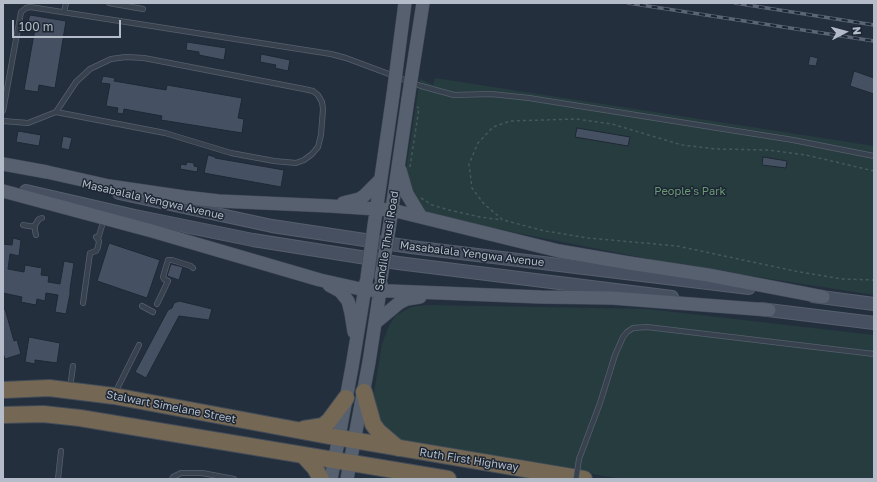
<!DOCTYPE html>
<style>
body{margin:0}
#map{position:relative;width:877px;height:482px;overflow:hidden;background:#242f3e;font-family:"Golos Text",sans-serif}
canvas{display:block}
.frame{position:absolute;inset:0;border:4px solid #b4bcc9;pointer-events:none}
.north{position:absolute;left:825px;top:12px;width:40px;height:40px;-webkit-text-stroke:3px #1d2633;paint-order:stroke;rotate:84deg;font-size:11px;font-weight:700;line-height:16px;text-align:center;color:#b4bcc9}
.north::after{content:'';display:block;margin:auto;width:14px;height:18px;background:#b4bcc9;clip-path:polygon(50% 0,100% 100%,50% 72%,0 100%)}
.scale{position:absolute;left:12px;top:20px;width:109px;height:18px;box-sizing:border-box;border:2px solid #b4bcc9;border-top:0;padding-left:5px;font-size:12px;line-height:14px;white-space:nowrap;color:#b4bcc9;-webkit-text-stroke:3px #1d2633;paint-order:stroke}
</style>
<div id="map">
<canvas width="877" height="482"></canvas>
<div class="frame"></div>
<div class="north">N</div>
<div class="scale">100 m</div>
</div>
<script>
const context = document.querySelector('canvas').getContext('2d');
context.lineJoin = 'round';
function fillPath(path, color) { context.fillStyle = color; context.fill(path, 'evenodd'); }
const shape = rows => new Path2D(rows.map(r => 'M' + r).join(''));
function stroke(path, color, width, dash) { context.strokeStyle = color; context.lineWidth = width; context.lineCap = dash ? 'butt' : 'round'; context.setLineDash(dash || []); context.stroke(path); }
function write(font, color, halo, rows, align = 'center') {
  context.font = font + ' "Golos Text",sans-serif'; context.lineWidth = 3; context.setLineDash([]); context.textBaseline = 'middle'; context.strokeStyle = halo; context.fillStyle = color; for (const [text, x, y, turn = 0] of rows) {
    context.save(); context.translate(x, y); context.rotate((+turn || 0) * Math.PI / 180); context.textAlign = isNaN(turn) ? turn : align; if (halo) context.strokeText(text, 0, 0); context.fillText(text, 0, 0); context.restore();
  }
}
const green = shape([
 [435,78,874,146,874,295,674,264,482,226,438,216,421,209,405,176,420,79,433,85],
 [428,305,648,309,874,335,874,479,622,479,402,442,391,434,378,416,374,392,382,344,388,328,395,316,411,307]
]);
const building = shape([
 [30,15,66,21,55,88,39,85,38,92,24,90,36,23,28,21,30,15],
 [187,42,226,48,224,60,199,55,199,52,186,50,187,42],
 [261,54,290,60,288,71,275,68,276,65,260,62,261,54],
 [810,56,818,58,816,66,808,65,810,56],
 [854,71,874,78,874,94,850,86,854,71],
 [103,76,115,78,114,81,166,90,167,85,242,98,238,118,244,119,242,133,161,120,162,116,124,109,123,114,117,113,118,108,106,106,110,84,101,83,103,76],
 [577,128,630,137,628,146,575,137,577,128],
 [18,131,41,135,39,146,16,142,18,131],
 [63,136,72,138,69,150,61,148,63,136],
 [208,155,215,157,215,158,284,170,281,187,204,173,208,155],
 [763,157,787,161,786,168,762,165,763,157],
 [187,162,194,163,194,166,198,167,197,172,180,169,181,164,186,165,187,162],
 [13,238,21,240,19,256,10,254,8,269,24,272,25,265,42,268,41,275,49,276,48,282,60,284,64,261,74,263,70,289,70,294,66,314,55,312,58,295,46,293,45,301,37,299,36,305,21,302,22,297,3,293,3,244,12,245,13,238],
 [109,243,160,260,147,298,97,281,109,243],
 [171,264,183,267,179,280,167,276,171,264],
 [179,301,212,309,209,320,179,316,146,378,135,372,168,310,172,308,174,303,179,301],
 [3,309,5,309,14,341,17,340,21,354,5,359,3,353,3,309],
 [29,337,60,343,57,363,35,360,35,364,25,362,29,337]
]);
const path = shape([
 [410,167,419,108,417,107],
 [874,171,806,155,768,150,716,149,682,145,612,124,576,119,510,121,493,127,478,143,469,164,472,188,484,204,503,220,545,231,588,238,677,246,795,271,842,279,874,280],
 [421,198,432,205,449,210,480,217,502,220]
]);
const lane = shape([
 [109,3,143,9],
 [64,12,66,3],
 [3,111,21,12,26,8,30,7,331,54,346,58,421,86,454,95,491,94,529,98,793,140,874,156],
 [3,121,28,123,56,112,76,82,90,69,111,59,126,57,144,58,304,89,313,91,318,95,322,102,323,109,321,135,318,147,312,154,304,160,296,163,274,161,231,153,165,133,56,112],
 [23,225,35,227],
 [36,235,35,231,35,225,39,219,42,218],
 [98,239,104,219],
 [83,303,90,253,96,251,98,247,99,241,96,237],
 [157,304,168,281,164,279,163,277,168,260,172,260,191,266,193,268],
 [142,306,153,312],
 [70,388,73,366],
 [115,393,139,345],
 [579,459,600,403,615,355,623,337,627,332,633,328,647,327,874,354],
 [58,479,61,451],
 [172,479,173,477,181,473,202,473,234,479]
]);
const secondary = shape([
 [26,191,135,216,253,240,398,263,672,297],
 [119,193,272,226,411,247,749,288],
 [813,296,874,304],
 [760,309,874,323]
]);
const primary = shape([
 [3,164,47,172,109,186,184,197,219,201,330,206,392,210,559,251,629,263,708,275,823,297],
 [400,170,407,194,421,217],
 [3,191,152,231,320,280,365,290,541,297,612,298,769,310],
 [343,203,359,199,364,196,380,180],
 [374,226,393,95],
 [389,229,408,99],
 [329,285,340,291,348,301,351,313,354,332],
 [375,323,399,303,407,299,420,297],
 [331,479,352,367,366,282],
 [347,479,369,362,381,284]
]);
const highway = shape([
 [3,390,49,388,114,396,329,436,584,479],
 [364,392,373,424,378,431,398,448],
 [3,415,43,414,80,418,448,479],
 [304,429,323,426,329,421,346,398],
 [304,456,315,468,321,479]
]);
const rail = shape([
 [628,3,874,41],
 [735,3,874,25]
]);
const laneBridge = shape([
 [576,479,579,459]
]);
const primaryBridge = shape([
 [393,95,405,3],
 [408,99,423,3],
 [367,278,374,226],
 [381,278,389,229]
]);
const parkNames = [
 ["People's Park",690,192]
];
const streetNames = [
 ["Masabalala Yengwa Avenue",153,200,13],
 ["Sandile Thusi Road",387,241,-81],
 ["Masabalala Yengwa Avenue",472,254,7],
 ["Stalwart Simelane Street",171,407,11],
 ["Ruth First Highway",469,460,9]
];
fillPath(green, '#263c3f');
fillPath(building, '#455162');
stroke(building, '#1f2835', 1);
stroke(lane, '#565f6c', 6);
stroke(secondary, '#565f6c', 14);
stroke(primary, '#414a57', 14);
stroke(highway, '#434c59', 18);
stroke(path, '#44595c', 1.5, [3, 3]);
stroke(lane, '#38414e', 4.5);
stroke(secondary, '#465061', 12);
stroke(primary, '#56606e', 13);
stroke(highway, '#746855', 16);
stroke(rail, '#5a6575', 3.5);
stroke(rail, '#1d2633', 2, [6]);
stroke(laneBridge, '#565f6c', 6, []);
stroke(primaryBridge, '#414a57', 14, []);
stroke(laneBridge, '#38414e', 4.5);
stroke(primaryBridge, '#56606e', 13);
write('11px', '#6b9a76', '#1d2633', parkNames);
write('11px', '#b4bcc9', '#1d2633', streetNames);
</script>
